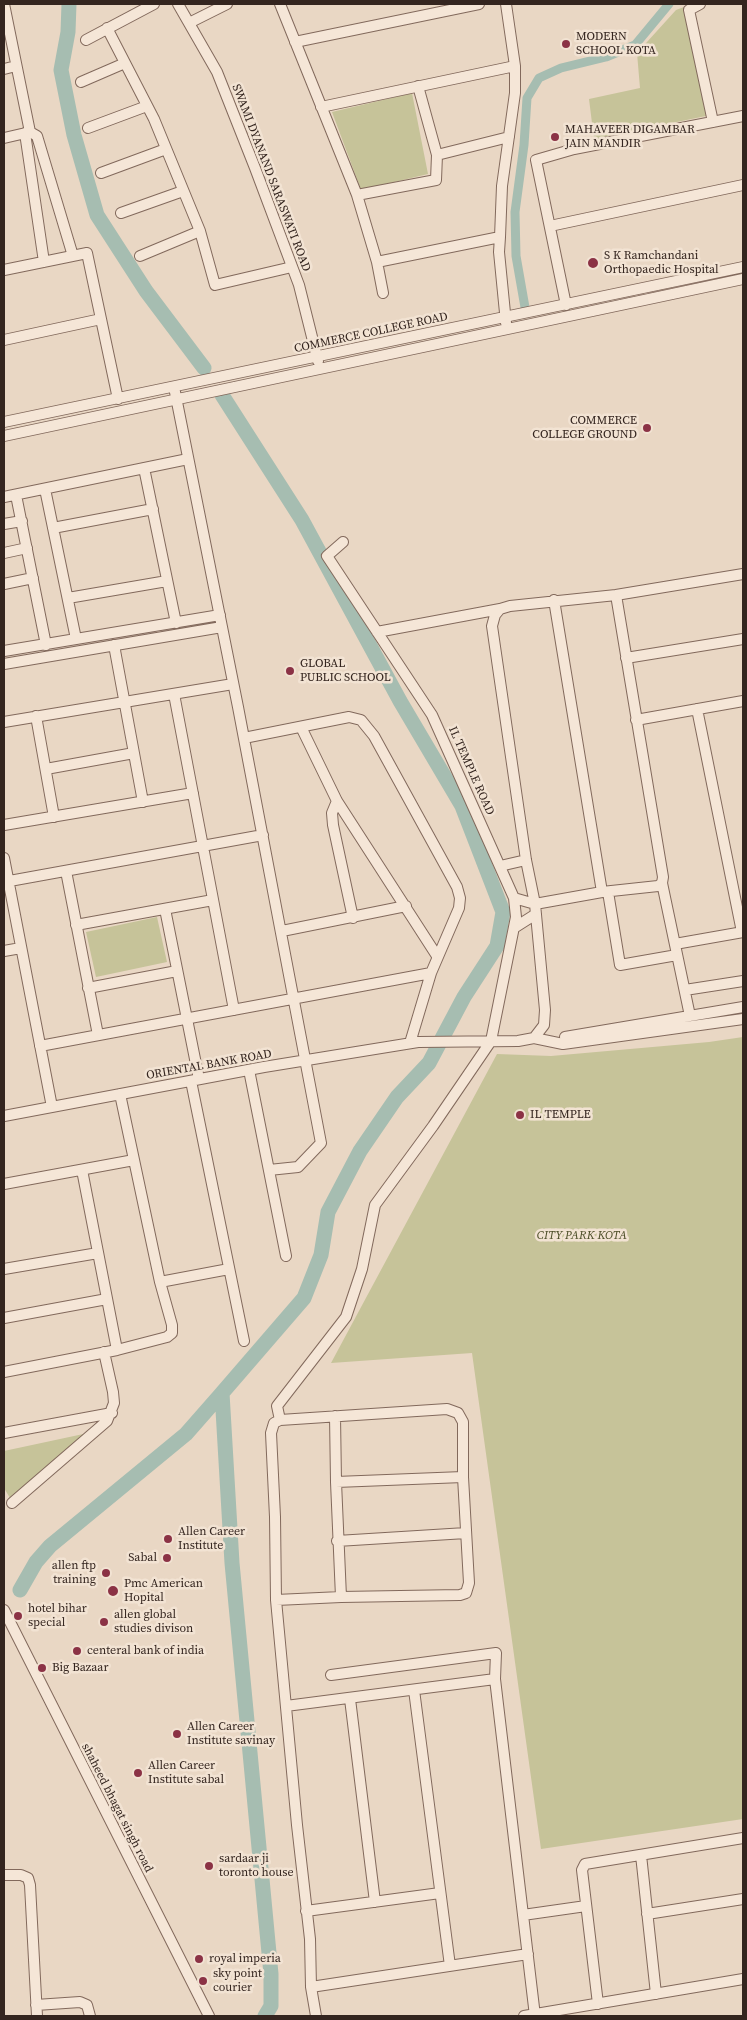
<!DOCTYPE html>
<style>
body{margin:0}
#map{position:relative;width:747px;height:2020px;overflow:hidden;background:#e9d7c4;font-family:"Source Serif 4",serif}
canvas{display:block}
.frame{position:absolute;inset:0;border:5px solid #34251f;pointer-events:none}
</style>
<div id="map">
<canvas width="747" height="2020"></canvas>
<div class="frame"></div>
</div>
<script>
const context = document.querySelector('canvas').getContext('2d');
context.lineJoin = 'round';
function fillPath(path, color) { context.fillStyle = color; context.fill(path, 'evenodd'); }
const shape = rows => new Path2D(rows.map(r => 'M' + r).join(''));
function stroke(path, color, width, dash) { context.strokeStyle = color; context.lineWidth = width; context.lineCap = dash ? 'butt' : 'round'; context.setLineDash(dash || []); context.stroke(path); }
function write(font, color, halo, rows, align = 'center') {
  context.font = font + ' "Source Serif 4",serif'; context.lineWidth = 5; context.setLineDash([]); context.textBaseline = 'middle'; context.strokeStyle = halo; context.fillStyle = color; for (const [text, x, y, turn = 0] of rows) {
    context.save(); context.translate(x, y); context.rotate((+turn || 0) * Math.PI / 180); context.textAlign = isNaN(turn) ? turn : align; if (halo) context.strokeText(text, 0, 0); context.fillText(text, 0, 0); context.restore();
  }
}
const green = shape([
 [684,7,706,116,594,139,589,99,640,88,637,53,676,10],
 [412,93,428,174,361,190,332,112],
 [157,917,167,962,96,977,86,932],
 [743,1037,743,1819,541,1849,472,1353,331,1363,497,1054,551,1056,709,1042],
 [88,1433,10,1498,4,1488,4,1451]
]);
const canal = shape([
 [526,313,516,256,515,212,524,145,527,98,539,78,561,68,606,57,635,45,669,4]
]);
const river = shape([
 [69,4,68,32,61,70,74,135,97,215,146,291,204,368],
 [222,395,302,520,400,701,462,806,503,912,497,946,464,997,429,1063,397,1097,360,1151,328,1212,321,1255,304,1298,222,1393,232,1563,271,1974,271,2006,265,2016],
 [20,1590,36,1562,50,1546,186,1434,222,1393]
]);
const minor = shape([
 [4,4,30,132],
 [178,4,217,72,255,168,299,285,318,361],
 [280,4,357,195,377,262,383,293],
 [506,4,515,66,515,93,502,186,500,237,499,252,506,323],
 [700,4,689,10,713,122],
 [189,23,227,4],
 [107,28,154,119,200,231,215,285,292,267],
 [86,40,154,4],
 [295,42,479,4],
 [4,69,16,66],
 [81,82,125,63],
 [321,107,515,66],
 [88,128,147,106],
 [25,133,44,262],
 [4,138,30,132,37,136,73,256],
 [437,155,509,137],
 [101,173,166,149],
 [357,195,436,180,437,155,418,86],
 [121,213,183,191],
 [550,226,743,185],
 [140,256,200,231],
 [377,262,500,237],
 [4,270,87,253,118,399],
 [566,305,536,160,574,149,743,116],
 [4,340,101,319],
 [174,387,238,707,321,1143,298,1167,269,1170],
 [4,422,743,267],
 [4,436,743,279],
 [144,468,176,623],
 [45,489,76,639],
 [16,495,46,645],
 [4,497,188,459],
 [4,524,22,521],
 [53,528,153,509],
 [4,553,27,548],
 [4,584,33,578],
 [68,598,167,581],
 [554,600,602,892],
 [377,632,500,609],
 [114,645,143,802],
 [4,651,220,615],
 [626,658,743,639],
 [4,664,222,627],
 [174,694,234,1010],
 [697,709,742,932],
 [36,716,54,817],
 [636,720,743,701],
 [4,722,233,684],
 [301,727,337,801,437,956],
 [244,738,349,717,361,720,374,736,457,887,460,898,459,908,431,973,410,1043],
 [46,769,134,753],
 [337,801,332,813,333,825,353,918],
 [4,825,193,793],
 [4,858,52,1107],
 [500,866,526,860],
 [66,871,98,1035],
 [4,882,263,835],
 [662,883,690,1016],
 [608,892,620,965,677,955],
 [514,898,535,904,602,892,658,886,662,883,663,877,616,595],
 [165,909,199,1079],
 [76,925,213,900],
 [514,928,536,914],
 [282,931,406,906],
 [675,944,743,932],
 [4,951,21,948],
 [88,988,177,971],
 [685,990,743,981],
 [565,1037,743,1007],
 [534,1038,563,1044,743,1019],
 [40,1046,431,973],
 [249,1070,286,1256],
 [191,1081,244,1341],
 [4,1116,264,1067,418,1042,518,1041,534,1038,544,1025,545,1010,535,904,526,860,492,626,495,615,500,609,510,606,616,595,743,574],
 [82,1170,117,1350],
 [4,1184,134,1160],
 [4,1269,98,1253],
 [160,1282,229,1269],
 [4,1318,107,1299],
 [4,1372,117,1350,167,1337,172,1333,172,1325,160,1282,120,1094],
 [335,1416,336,1482,341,1597],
 [280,1420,277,1406,346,1317,362,1269,375,1205,433,1126,491,1041,516,917,514,898,432,715,327,556,343,542],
 [4,1433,112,1413],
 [336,1482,463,1477],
 [12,1503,107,1421,114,1403,113,1392,104,1352],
 [337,1541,466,1533],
 [276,1600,341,1597,460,1595,466,1593,469,1583,463,1477,463,1422,458,1413,447,1409,280,1420,274,1423,271,1433,275,1517,276,1600,297,1825,310,1939,311,1987,316,2016],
 [4,1610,209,2016],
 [331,1675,496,1653,495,1679,535,2016],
 [414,1690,450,1966],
 [350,1699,375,1902],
 [286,1706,495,1679],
 [641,1855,656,1994],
 [4,1875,21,1875,28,1878,30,1885,37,2016],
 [306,1911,440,1893],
 [647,1914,743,1899],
 [523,1915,586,1906],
 [311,1987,528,1954],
 [598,2004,582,1870,585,1864,743,1838],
 [36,2005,80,2002,87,2005,90,2016],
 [524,2016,743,1979]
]);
const markers = [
 [566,44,5,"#8b3245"],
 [555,137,5,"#8b3245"],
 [593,263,6,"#8b3245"],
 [647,428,5,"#8b3245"],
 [290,671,5,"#8b3245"],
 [520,1115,5,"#8b3245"],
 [168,1539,5,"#8b3245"],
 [167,1558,5,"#8b3245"],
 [106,1573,5,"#8b3245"],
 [113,1591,6,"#8b3245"],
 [18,1616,5,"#8b3245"],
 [104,1622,5,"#8b3245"],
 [77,1651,5,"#8b3245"],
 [42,1668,5,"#8b3245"],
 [177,1734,5,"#8b3245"],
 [138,1773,5,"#8b3245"],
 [209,1866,5,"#8b3245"],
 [199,1959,5,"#8b3245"],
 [203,1981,5,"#8b3245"]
];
const poiNames = [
 ["MODERN",576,37],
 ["SCHOOL KOTA",576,51],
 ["MAHAVEER DIGAMBAR",565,130],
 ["JAIN MANDIR",565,144],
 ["S K Ramchandani",604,256],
 ["Orthopaedic Hospital",604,270],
 ["COMMERCE",637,421,"right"],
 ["COLLEGE GROUND",637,435,"right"],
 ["GLOBAL",300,664],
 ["PUBLIC SCHOOL",300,678],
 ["IL TEMPLE",530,1115],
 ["Allen Career",178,1532],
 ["Institute",178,1546],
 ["Sabal",157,1558,"right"],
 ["allen ftp",96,1566,"right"],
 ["training",96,1580,"right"],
 ["Pmc American",124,1584],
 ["Hopital",124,1598],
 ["hotel bihar",28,1609],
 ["special",28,1623],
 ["allen global",114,1615],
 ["studies divison",114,1629],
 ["centeral bank of india",87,1651],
 ["Big Bazaar",52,1668],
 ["Allen Career",187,1727],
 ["Institute savinay",187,1741],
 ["Allen Career",148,1766],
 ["Institute sabal",148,1780],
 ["sardaar ji",219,1859],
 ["toronto house",219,1873],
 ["royal imperia",209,1959],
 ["sky point",213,1974],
 ["courier",213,1988]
];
const streetNames = [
 ["SWAMI DYANAND SARASWATI ROAD",271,178,69],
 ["COMMERCE COLLEGE ROAD",371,333,-12],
 ["IL TEMPLE ROAD",471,771,66],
 ["ORIENTAL BANK ROAD",209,1065,-10],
 ["shaheed bhagat singh road",117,1808,63]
];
const parkNames = [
 ["CITY PARK KOTA",582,1236]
];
fillPath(green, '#c6c399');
stroke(canal, '#a6bdb1', 9);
stroke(river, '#a6bdb1', 15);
stroke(minor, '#82695c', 12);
stroke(minor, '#f5e6d7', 10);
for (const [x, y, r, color] of markers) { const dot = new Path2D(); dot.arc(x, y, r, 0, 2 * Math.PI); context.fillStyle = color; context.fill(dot); stroke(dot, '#f2e3d3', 2); }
write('12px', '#34251f', '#f2e3d3', poiNames, 'left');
write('12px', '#34251f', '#f2e3d3', streetNames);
write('italic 12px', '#4c4e27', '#f2e3d3', parkNames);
</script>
